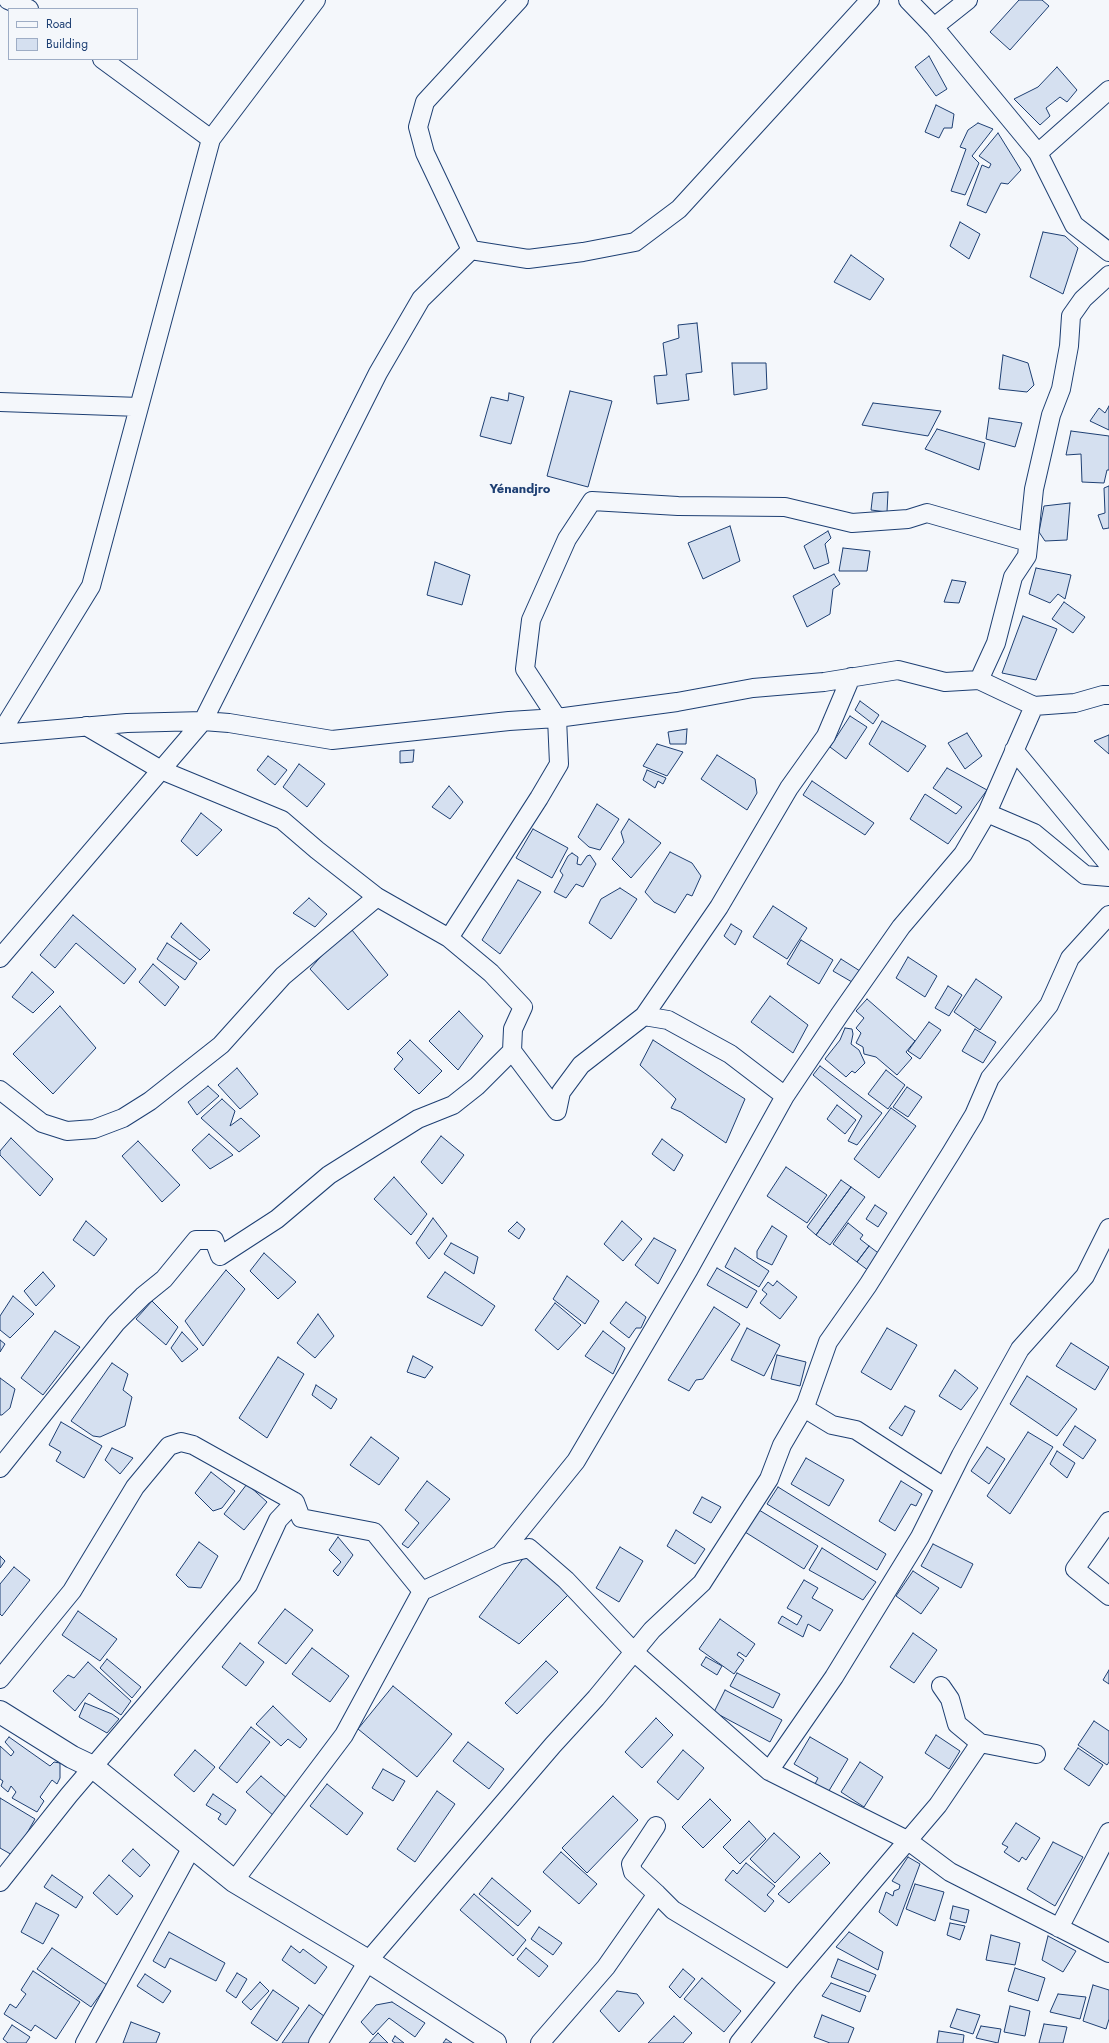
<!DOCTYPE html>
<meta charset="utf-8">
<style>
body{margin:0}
#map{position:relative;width:1109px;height:2043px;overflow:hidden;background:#f4f7fb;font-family:Jost,sans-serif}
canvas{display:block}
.legend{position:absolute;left:8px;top:8px;width:130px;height:52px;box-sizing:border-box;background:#f4f7fb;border:1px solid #9eadc5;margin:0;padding:5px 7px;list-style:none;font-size:12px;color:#1d3f73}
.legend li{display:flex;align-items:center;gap:8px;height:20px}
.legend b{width:20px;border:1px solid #9eadc5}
</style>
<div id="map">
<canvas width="1109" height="2043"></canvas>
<ul class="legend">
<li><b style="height:5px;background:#f4f7fb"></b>Road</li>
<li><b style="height:11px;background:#d5e0f0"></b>Building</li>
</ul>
</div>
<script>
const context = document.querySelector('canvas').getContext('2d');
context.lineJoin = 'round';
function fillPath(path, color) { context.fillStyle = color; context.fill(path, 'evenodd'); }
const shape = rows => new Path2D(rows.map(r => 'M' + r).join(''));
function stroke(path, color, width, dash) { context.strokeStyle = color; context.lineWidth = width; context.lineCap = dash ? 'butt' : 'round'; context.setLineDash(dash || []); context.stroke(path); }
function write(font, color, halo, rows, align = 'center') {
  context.font = font + ' Jost,sans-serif'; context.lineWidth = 3; context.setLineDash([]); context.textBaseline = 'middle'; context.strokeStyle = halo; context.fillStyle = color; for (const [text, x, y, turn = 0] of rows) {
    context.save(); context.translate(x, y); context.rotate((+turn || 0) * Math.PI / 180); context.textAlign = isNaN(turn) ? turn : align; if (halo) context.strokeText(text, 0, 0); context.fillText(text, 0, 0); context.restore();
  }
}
const building = shape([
 [1019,0,1042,0,1049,6,1010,50,990,32,1019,0],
 [929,56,947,89,936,96,915,67,929,56],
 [1057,67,1077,90,1067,102,1060,97,1046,108,1050,116,1040,125,1014,99,1038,87,1057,67],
 [936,105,954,114,952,128,944,128,939,138,925,132,936,105],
 [978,123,993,129,972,156,979,163,965,195,951,191,966,149,960,147,968,130,978,123],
 [998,133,1021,170,1008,184,1001,183,986,213,967,205,982,165,989,168,991,164,979,156,998,133],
 [960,222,980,234,969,259,950,246,960,222],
 [1043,232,1065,236,1078,248,1063,294,1030,277,1043,232],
 [851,255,884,279,870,300,834,282,851,255],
 [697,323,702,372,686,374,689,400,657,404,654,376,667,375,663,343,679,338,678,325,697,323],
 [1003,355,1028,363,1034,385,1027,392,999,389,1003,355],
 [732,363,766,363,767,389,734,395,732,363],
 [570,391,612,401,588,487,547,476,570,391],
 [509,393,524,397,511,444,480,436,491,397,508,401,509,393],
 [873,403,941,411,928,436,862,425,873,403],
 [1109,406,1109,430,1090,421,1099,408,1105,413,1109,406],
 [989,418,1022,423,1015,447,986,439,989,418],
 [937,429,985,443,979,470,925,449,937,429],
 [1071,431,1109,436,1109,470,1107,470,1104,483,1082,482,1081,454,1066,455,1071,431],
 [1109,486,1109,528,1103,529,1098,515,1105,513,1104,488,1109,486],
 [888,492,887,512,871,510,873,493,888,492],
 [1070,503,1067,540,1045,541,1039,532,1044,506,1070,503],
 [730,526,740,561,703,579,688,543,730,526],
 [828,531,831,538,825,544,829,563,814,569,804,546,828,531],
 [843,548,870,551,867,571,839,571,843,548],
 [435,562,470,575,462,605,427,595,435,562],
 [1036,568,1071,575,1065,599,1058,594,1050,603,1029,594,1036,568],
 [834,574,840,584,833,589,830,614,807,627,793,596,834,574],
 [952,580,966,582,959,603,944,602,952,580],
 [1064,602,1085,617,1073,633,1052,619,1064,602],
 [1023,616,1057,629,1036,680,1002,673,1023,616],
 [860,701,879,715,873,724,855,710,860,701],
 [850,716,867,727,846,759,830,747,850,716],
 [882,721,926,746,908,772,869,744,882,721],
 [687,729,686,744,670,744,668,732,687,729],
 [967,733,982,756,965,769,948,743,967,733],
 [1109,735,1109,754,1094,741,1109,735],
 [657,744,683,752,667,776,643,766,657,744],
 [414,750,413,762,400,763,400,751,414,750],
 [717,755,755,779,757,793,747,810,701,779,717,755],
 [268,756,287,770,275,785,257,770,268,756],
 [299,764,325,784,307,807,283,787,299,764],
 [947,768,987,790,948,844,910,819,925,794,956,814,962,807,933,788,947,768],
 [647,770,666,778,663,784,658,781,655,788,643,780,647,770],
 [812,781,874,823,865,835,803,795,812,781],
 [449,786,463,802,450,819,432,807,449,786],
 [597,804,619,819,600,850,589,847,578,837,597,804],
 [201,813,222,830,197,856,181,841,201,813],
 [629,819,661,843,631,878,612,859,624,842,621,832,629,819],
 [533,829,568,848,552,878,516,858,533,829],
 [670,852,692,863,701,876,692,896,687,894,675,913,654,902,645,892,670,852],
 [572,853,578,857,577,864,581,865,587,856,590,855,596,864,583,887,576,884,566,898,554,892,563,875,560,871,568,856,572,853],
 [518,880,541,892,500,954,482,940,518,880],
 [620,888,637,899,611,939,589,923,601,899,620,888],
 [309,898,327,914,315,927,293,913,309,898],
 [773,906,807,928,787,959,753,937,773,906],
 [73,915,136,969,124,984,76,943,55,968,40,955,73,915],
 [181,923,210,950,200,960,171,937,181,923],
 [731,924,742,931,735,945,724,936,731,924],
 [352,930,388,975,348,1010,310,969,336,939,352,930],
 [801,940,833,960,819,984,787,964,801,940],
 [167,943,197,963,185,980,157,959,167,943],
 [908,957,937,976,925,997,896,978,908,957],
 [841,959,860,971,852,982,833,971,841,959],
 [153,964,179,987,165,1006,139,982,153,964],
 [32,972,54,992,33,1013,12,997,32,972],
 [976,979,1002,997,980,1030,954,1012,976,979],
 [948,986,962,995,949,1016,935,1008,948,986],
 [770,996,808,1025,793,1053,751,1022,770,996],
 [867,999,915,1041,906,1052,912,1058,897,1075,876,1057,864,1054,863,1047,856,1043,861,1033,856,1028,864,1018,856,1011,867,999],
 [60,1006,96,1048,53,1094,13,1054,60,1006],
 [459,1011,483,1036,458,1070,429,1041,459,1011],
 [929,1022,941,1030,920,1059,908,1051,929,1022],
 [845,1028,852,1029,853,1034,851,1044,859,1050,865,1063,855,1073,852,1071,846,1077,825,1059,840,1040,845,1028],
 [975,1029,996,1042,983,1063,962,1051,975,1029],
 [410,1040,442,1071,419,1094,394,1069,403,1059,397,1053,410,1040],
 [653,1040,745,1099,726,1143,681,1112,671,1108,676,1099,640,1065,653,1040],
 [820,1066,882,1113,857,1145,848,1141,862,1116,813,1075,820,1066],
 [237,1068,258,1094,240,1109,218,1085,237,1068],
 [886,1070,905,1085,888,1109,868,1094,886,1070],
 [208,1086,219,1096,197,1115,188,1102,208,1086],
 [907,1087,922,1097,908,1117,893,1107,907,1087],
 [222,1099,235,1111,230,1126,241,1118,260,1136,239,1152,201,1118,222,1099],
 [837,1105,856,1120,845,1134,827,1119,837,1105],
 [891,1108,916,1126,879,1178,854,1159,891,1108],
 [209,1134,233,1155,210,1169,192,1150,209,1134],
 [441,1136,464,1155,442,1184,421,1162,441,1136],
 [11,1138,53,1179,40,1196,0,1155,0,1151,11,1138],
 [662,1139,683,1155,674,1171,652,1154,662,1139],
 [138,1141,180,1185,162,1202,122,1156,138,1141],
 [786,1167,827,1195,807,1223,767,1196,786,1167],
 [394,1177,427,1214,411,1235,374,1199,394,1177],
 [841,1180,851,1187,816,1235,807,1227,841,1180],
 [851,1187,865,1197,830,1245,816,1235,851,1187],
 [875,1205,887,1213,878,1227,866,1219,875,1205],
 [433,1218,447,1236,429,1259,416,1243,433,1218],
 [86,1221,107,1239,94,1256,73,1240,86,1221],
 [622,1221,642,1239,623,1261,604,1244,622,1221],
 [517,1222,525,1229,519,1239,508,1231,517,1222],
 [848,1223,863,1235,860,1239,869,1246,857,1262,833,1244,848,1223],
 [772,1226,787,1236,772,1265,757,1258,757,1251,772,1226],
 [654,1238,676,1250,658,1284,635,1265,654,1238],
 [451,1243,478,1257,474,1274,444,1254,451,1243],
 [869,1246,881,1255,869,1271,857,1262,869,1246],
 [735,1248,769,1271,759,1287,725,1267,735,1248],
 [264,1253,296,1282,278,1299,250,1271,264,1253],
 [717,1268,757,1291,747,1308,707,1285,717,1268],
 [226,1270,245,1289,203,1346,185,1321,226,1270],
 [43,1272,55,1286,36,1306,24,1291,43,1272],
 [445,1272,495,1306,482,1326,427,1297,445,1272],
 [567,1276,599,1301,585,1324,553,1299,567,1276],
 [777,1281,797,1297,780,1319,760,1303,767,1294,762,1290,768,1282,773,1286,777,1281],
 [13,1296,34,1314,10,1338,0,1330,0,1316,13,1296],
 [152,1301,178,1327,166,1345,136,1319,152,1301],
 [626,1302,646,1317,641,1328,636,1328,629,1338,610,1323,626,1302],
 [555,1303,581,1325,558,1350,535,1330,555,1303],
 [714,1307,740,1324,703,1379,696,1380,689,1391,668,1380,714,1307],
 [318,1314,334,1336,315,1358,297,1343,318,1314],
 [747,1328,780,1345,764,1376,731,1360,747,1328],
 [887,1328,917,1345,891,1390,861,1372,887,1328],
 [55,1331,80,1347,43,1395,21,1378,55,1331],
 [603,1331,625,1348,613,1374,585,1356,603,1331],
 [182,1332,198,1349,182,1362,171,1348,182,1332],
 [0,1340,5,1344,0,1352,0,1340],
 [1071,1343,1109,1367,1095,1390,1056,1366,1071,1343],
 [777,1355,806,1362,800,1386,771,1379,777,1355],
 [413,1356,433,1367,425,1378,407,1372,413,1356],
 [278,1357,304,1374,267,1438,239,1418,278,1357],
 [112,1363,128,1374,123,1390,132,1397,125,1426,100,1437,93,1436,71,1421,112,1363],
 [955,1370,978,1388,961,1410,939,1396,955,1370],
 [1027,1376,1077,1409,1057,1436,1010,1404,1027,1376],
 [0,1378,15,1389,10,1408,2,1415,0,1415,0,1378],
 [316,1385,337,1399,331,1409,312,1395,316,1385],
 [905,1406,915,1411,902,1436,889,1428,905,1406],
 [61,1422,102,1446,84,1478,56,1461,61,1452,49,1445,61,1422],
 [1075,1426,1096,1440,1083,1459,1063,1445,1075,1426],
 [1028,1432,1053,1447,1010,1514,987,1496,1028,1432],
 [371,1437,399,1458,379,1485,350,1465,371,1437],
 [987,1447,1005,1459,989,1484,971,1471,987,1447],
 [112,1448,133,1458,120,1474,105,1460,112,1448],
 [1057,1451,1075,1463,1067,1478,1050,1464,1057,1451],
 [806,1458,844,1480,829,1506,791,1484,806,1458],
 [211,1472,235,1491,222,1508,213,1511,195,1493,211,1472],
 [427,1481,450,1499,408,1548,402,1544,419,1523,405,1510,427,1481],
 [901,1481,922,1494,916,1506,911,1504,895,1531,879,1521,901,1481],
 [247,1484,267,1502,244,1530,224,1514,247,1484],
 [778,1487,886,1554,877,1570,767,1504,778,1487],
 [702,1497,721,1507,711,1523,693,1513,702,1497],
 [759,1510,818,1546,804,1569,745,1532,759,1510],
 [676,1530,705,1549,695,1564,667,1546,676,1530],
 [338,1537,353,1555,338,1576,333,1571,341,1562,329,1550,338,1537],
 [199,1542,218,1556,201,1588,188,1587,176,1575,199,1542],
 [933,1544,973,1564,961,1588,921,1566,933,1544],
 [620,1547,643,1561,619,1602,596,1588,620,1547],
 [822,1548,876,1582,863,1600,809,1570,822,1548],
 [0,1556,5,1561,0,1568,0,1556],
 [525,1556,569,1594,519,1644,479,1617,525,1556],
 [14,1567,30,1580,2,1616,0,1614,0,1584,14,1567],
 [913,1571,939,1588,921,1614,896,1596,913,1571],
 [804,1580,818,1588,812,1598,833,1610,820,1631,808,1624,803,1637,778,1623,782,1616,797,1625,802,1616,787,1608,804,1580],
 [285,1609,313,1630,286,1664,258,1643,285,1609],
 [78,1611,117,1639,100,1661,62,1635,78,1611],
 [720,1619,755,1644,746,1657,739,1652,737,1655,744,1660,734,1674,699,1649,720,1619],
 [913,1633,937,1650,914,1683,890,1667,913,1633],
 [240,1643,264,1662,246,1686,222,1667,240,1643],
 [312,1648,349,1676,330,1702,292,1674,312,1648],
 [706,1657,722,1666,717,1675,701,1665,706,1657],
 [107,1659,141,1687,132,1698,100,1668,107,1659],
 [546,1661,558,1672,517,1714,505,1703,546,1661],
 [88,1662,131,1701,121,1715,89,1693,75,1711,53,1691,68,1675,74,1678,88,1662],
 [1109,1670,1109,1684,1103,1680,1109,1670],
 [737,1673,780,1694,773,1708,730,1686,737,1673],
 [393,1686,452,1734,417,1777,358,1729,393,1686],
 [725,1690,782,1720,770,1742,714,1712,725,1690],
 [85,1703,112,1714,119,1719,107,1733,79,1717,85,1703],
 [273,1706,307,1739,300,1748,288,1739,281,1746,256,1724,273,1706],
 [656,1718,673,1735,642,1768,625,1752,656,1718],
 [1094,1721,1109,1731,1109,1762,1107,1765,1078,1745,1094,1721],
 [251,1727,270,1742,237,1783,219,1768,251,1727],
 [936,1735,960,1751,949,1769,925,1753,936,1735],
 [9,1737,50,1766,54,1762,60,1763,60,1778,57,1784,52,1780,40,1797,44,1801,37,1812,12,1798,16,1792,11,1786,8,1792,1,1786,3,1781,0,1779,0,1746,11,1756,14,1752,5,1742,9,1737],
 [810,1737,848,1759,827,1794,814,1786,818,1778,794,1764,810,1737],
 [468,1742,504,1769,489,1789,453,1761,468,1742],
 [1078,1748,1103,1765,1089,1786,1064,1769,1078,1748],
 [195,1750,215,1767,194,1792,174,1775,195,1750],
 [683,1750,704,1768,678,1800,657,1782,683,1750],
 [860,1762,883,1777,864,1807,841,1792,860,1762],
 [383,1769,405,1781,393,1801,372,1788,383,1769],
 [261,1776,288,1799,274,1816,246,1792,261,1776],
 [327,1784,363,1813,347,1835,310,1806,327,1784],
 [437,1791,455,1804,415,1862,397,1849,437,1791],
 [213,1794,236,1810,226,1825,218,1819,221,1814,206,1805,213,1794],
 [613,1796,638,1820,587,1873,562,1848,613,1796],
 [0,1798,35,1819,14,1856,0,1848,0,1798],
 [710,1799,731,1820,703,1848,682,1827,710,1799],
 [749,1821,766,1839,740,1864,723,1847,749,1821],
 [1016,1823,1040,1838,1026,1860,1022,1857,1019,1862,1004,1852,1008,1847,1002,1844,1016,1823],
 [774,1833,800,1857,775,1883,750,1859,774,1833],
 [1053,1842,1083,1857,1055,1906,1027,1889,1053,1842],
 [133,1849,150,1865,140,1877,122,1861,133,1849],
 [561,1852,597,1884,579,1904,543,1872,561,1852],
 [820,1853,830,1863,789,1903,778,1894,820,1853],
 [908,1857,920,1864,897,1926,879,1912,886,1892,893,1896,894,1891,899,1889,900,1885,892,1881,908,1857],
 [746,1863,775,1886,767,1895,774,1901,765,1912,725,1880,733,1870,737,1874,746,1863],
 [52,1875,83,1897,76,1908,44,1887,52,1875],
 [109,1875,133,1896,117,1915,93,1893,109,1875],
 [492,1878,531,1911,518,1926,479,1894,492,1878],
 [915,1884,944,1892,935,1921,906,1909,915,1884],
 [474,1894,526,1940,513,1956,460,1910,474,1894],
 [36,1903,59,1915,43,1944,21,1932,36,1903],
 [953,1906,969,1910,966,1923,950,1919,953,1906],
 [950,1923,965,1926,960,1940,947,1935,950,1923],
 [539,1927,562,1943,553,1955,531,1939,539,1927],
 [169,1932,225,1963,216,1981,170,1958,165,1968,153,1961,169,1932],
 [849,1932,883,1952,878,1970,836,1947,849,1932],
 [991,1935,1020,1943,1015,1965,986,1960,991,1935],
 [1048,1936,1076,1951,1063,1972,1042,1960,1048,1936],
 [291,1946,300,1953,303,1949,327,1967,315,1984,282,1960,291,1946],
 [52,1948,107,1985,91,2007,37,1969,52,1948],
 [526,1948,548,1966,539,1977,517,1959,526,1948],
 [838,1959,876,1975,869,1992,831,1977,838,1959],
 [1015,1968,1045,1978,1038,2001,1008,1991,1015,1968],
 [683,1969,695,1979,680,1998,669,1987,683,1969],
 [33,1971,80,2002,56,2039,35,2025,31,2031,4,2014,10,2004,16,2008,26,1994,21,1990,33,1971],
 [237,1973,247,1979,236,1998,226,1991,237,1973],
 [145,1974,171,1991,163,2003,137,1986,145,1974],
 [702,1978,741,2011,724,2032,684,1999,702,1978],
 [260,1982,269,1991,251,2010,242,2002,260,1982],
 [831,1983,866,1996,860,2012,822,1996,831,1983],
 [1093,1985,1109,1990,1109,2019,1106,2029,1083,2021,1093,1985],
 [273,1990,299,2008,277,2041,251,2023,273,1990],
 [617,1991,637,1994,644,2003,619,2032,600,2011,617,1991],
 [1058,1994,1086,1997,1080,2019,1050,2012,1058,1994],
 [392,2002,425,2023,415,2037,389,2018,373,2035,361,2022,376,2005,392,2002],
 [309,2005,328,2019,311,2043,282,2043,309,2005],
 [1010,2006,1030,2011,1025,2036,1004,2032,1010,2006],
 [957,2009,980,2015,973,2034,950,2027,957,2009],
 [822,2015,854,2028,848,2043,830,2043,814,2037,822,2015],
 [674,2016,692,2033,683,2043,648,2043,674,2016],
 [131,2022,160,2033,156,2043,123,2043,131,2022],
 [1044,2024,1067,2027,1063,2043,1039,2043,1044,2024],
 [12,2025,30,2037,26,2043,8,2043,3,2039,12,2025],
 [981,2026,1001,2029,998,2043,976,2038,981,2026],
 [939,2031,964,2035,963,2043,937,2043,939,2031],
 [378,2033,388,2043,369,2043,378,2033],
 [395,2036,404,2043,395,2043,392,2041,395,2036],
 [446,2039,452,2043,443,2043,446,2039]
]);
const minor = shape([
 [8,0,29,9],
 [908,0,934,27,1038,153,1074,225,1109,252],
 [934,27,968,0],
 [211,139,316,0],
 [1038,153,1109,90],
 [471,250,528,259,583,252,635,242,679,209,870,0],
 [471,250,425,153,418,127,425,102,519,0],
 [0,402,139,407],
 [979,680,996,643,1013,577,1027,556,1034,489,1051,415,1061,389,1069,346,1071,316,1083,299,1109,275],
 [86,726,161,770,282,820,317,850,377,897,449,938,491,973,523,1007,513,1029,512,1051,557,1111],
 [0,734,127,723,203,721,229,723,332,740,509,721,557,718,677,702,753,688,824,682,898,670,945,682,979,680,1034,706,1075,703,1103,695,1109,695],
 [0,734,91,586,211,139,102,59],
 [1014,750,1109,865],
 [987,813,1034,833,1085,875,1109,877],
 [449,938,539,798,559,764,557,718,525,669,531,620,567,539,592,501,678,506,785,507,852,523,908,519,927,513,1028,542],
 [0,958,203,721,378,373,421,299,471,250],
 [644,1016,668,1020,730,1054,785,1096],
 [0,1090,42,1123,67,1131,94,1129,123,1118,150,1101,221,1045,283,976,377,897],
 [557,1111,561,1092,581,1065,644,1016,719,907,789,788,826,736,851,677],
 [804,1408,832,1425,856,1430,944,1487],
 [0,1468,116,1323,143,1296,164,1279,196,1240,214,1240,220,1256,277,1219,329,1175,418,1119,453,1105,477,1086,512,1051],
 [1109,1521,1075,1569,1109,1596],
 [500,1555,529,1548,566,1580,634,1652,769,1771,907,1840,950,1872,1109,1953],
 [0,1679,72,1591,135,1487,169,1446,181,1442,193,1445,295,1502,301,1518,374,1532,422,1591],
 [941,1686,950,1699,957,1724,980,1743],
 [769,1771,834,1677,920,1537,961,1455,1020,1349,1085,1276,1109,1228],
 [656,1826,631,1864,633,1872,657,1894],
 [234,1881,344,1735,422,1591,500,1555,576,1461,689,1269,785,1096,840,1014,901,927,963,854,987,813,1034,706],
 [0,1882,69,1795,248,1585,278,1520,295,1502],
 [1059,1928,1109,1832],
 [85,2043,192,1847],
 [318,2043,368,1961,553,1745,596,1698,652,1630,702,1583,769,1479,782,1445,806,1404,828,1342,868,1285,951,1153,974,1115,990,1078,1049,1005,1070,958,1109,915],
 [540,2043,606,1967,657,1894,673,1910,789,1980],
 [739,2043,789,1980,938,1805,980,1743,1036,1754]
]);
const secondary = shape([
 [0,1712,72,1757,93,1767,234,1881,368,1961,495,2043]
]);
const quarterNames = [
 ["Yénandjro",520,490]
];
fillPath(building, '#d5e0f0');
stroke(building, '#1d3f73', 1);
stroke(minor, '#1d3f73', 20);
stroke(secondary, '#1d3f73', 24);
stroke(minor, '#f4f7fb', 18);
stroke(secondary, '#f4f7fb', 22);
write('bold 13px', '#1d3f73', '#f4f7fb', quarterNames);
</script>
